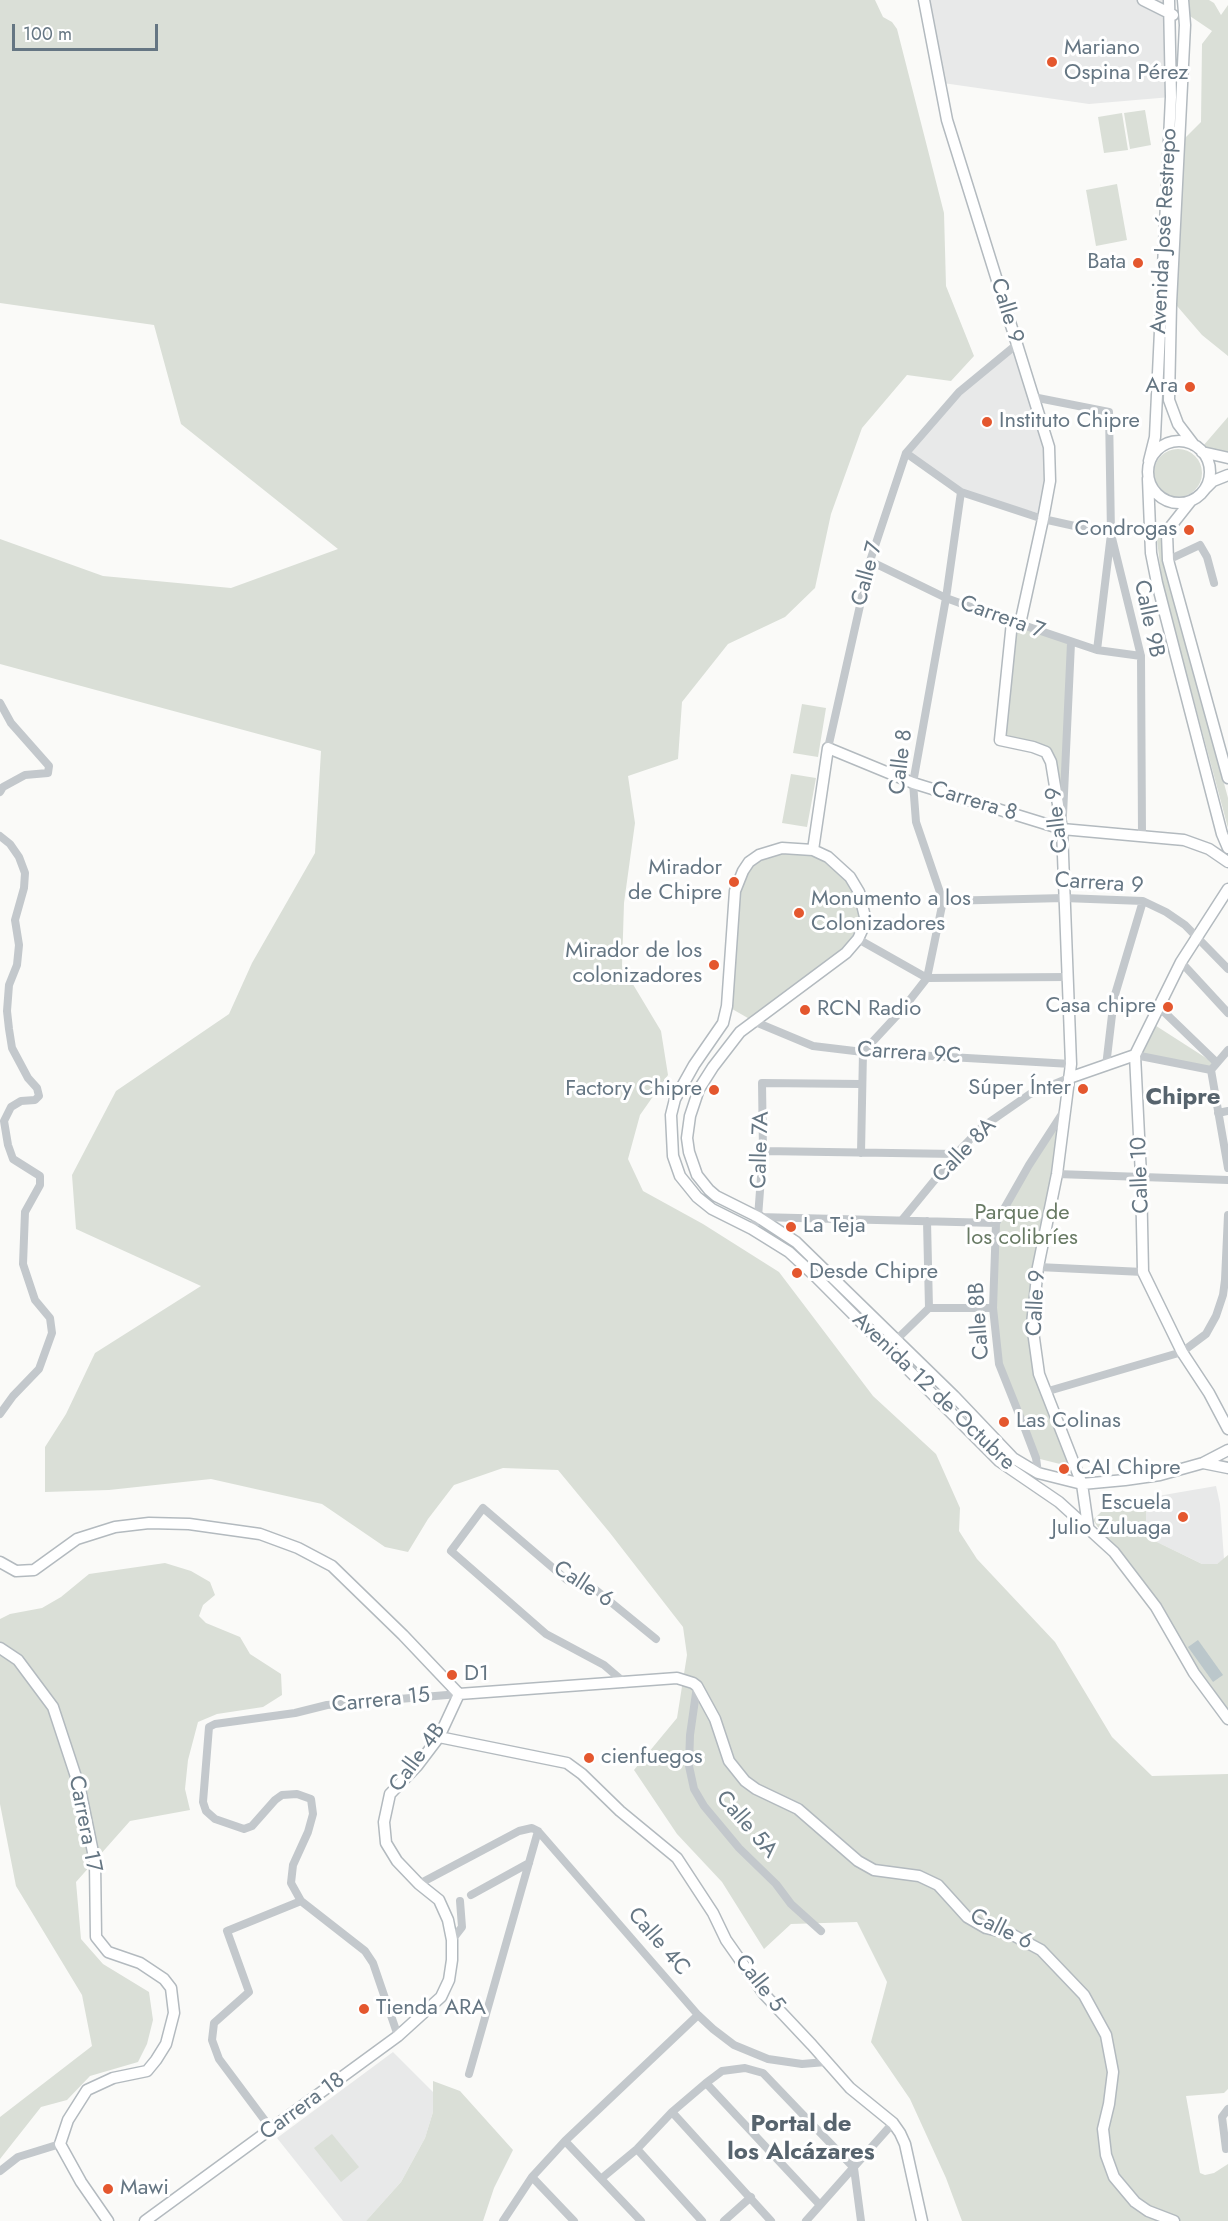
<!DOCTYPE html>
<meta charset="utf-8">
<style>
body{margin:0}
#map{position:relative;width:1228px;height:2221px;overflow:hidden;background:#fafaf8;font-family:Jost,sans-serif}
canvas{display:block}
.scale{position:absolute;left:12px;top:24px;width:146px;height:27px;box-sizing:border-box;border:3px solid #657683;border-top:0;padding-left:8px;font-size:18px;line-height:21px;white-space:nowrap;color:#657683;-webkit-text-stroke:4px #fff;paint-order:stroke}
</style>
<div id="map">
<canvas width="1228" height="2221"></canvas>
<div class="scale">100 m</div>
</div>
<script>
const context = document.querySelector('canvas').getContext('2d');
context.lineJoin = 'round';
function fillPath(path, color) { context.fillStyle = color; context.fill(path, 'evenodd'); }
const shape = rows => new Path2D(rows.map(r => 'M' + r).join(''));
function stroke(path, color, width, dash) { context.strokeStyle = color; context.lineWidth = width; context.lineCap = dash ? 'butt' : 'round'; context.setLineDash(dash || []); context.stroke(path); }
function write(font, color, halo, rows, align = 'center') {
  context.font = font + ' Jost,sans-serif'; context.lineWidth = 6; context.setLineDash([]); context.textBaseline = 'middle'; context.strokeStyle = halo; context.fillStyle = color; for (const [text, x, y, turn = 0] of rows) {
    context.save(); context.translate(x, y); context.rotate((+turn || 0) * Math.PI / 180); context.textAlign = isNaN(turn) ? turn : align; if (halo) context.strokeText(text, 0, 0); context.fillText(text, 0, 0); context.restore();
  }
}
const built = shape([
 [921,0,1166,0,1171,97,1089,104,936,82],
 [1016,345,1049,447,1042,514,961,492,906,454,959,392],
 [1216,1486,1220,1504,1224,1559,1217,1564,1202,1564,1157,1542,1146,1530,1146,1498],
 [393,2052,433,2092,433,2112,425,2138,401,2182,366,2221,343,2221,277,2138]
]);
const green = shape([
 [0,0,875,0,883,17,892,22,897,29,944,213,946,286,974,356,951,381,907,375,862,428,831,514,815,588,785,617,728,644,682,702,678,759,628,776,635,823,624,903,622,966,661,1031,668,1075,640,1115,628,1159,643,1191,703,1224,779,1272,873,1396,936,1454,960,1508,959,1531,977,1559,1055,1642,1112,1737,1152,1776,1228,1774,1228,2089,1224,2093,1186,2096,1200,2173,1205,2175,1214,2173,1228,2164,1228,2221,962,2221,946,2178,910,2099,871,2042,887,1982,857,1922,791,1924,764,1949,722,1882,677,1834,634,1770,677,1718,687,1655,683,1627,610,1533,558,1470,503,1468,454,1485,428,1519,408,1552,385,1547,322,1504,211,1479,109,1490,45,1492,45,1447,66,1414,95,1353,201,1286,76,1229,72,1175,116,1091,229,1014,252,963,315,853,321,751,0,664,0,539,103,576,231,588,338,549,181,424,154,325,0,303],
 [1183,0,1209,0,1214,3,1221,15,1228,5,1228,356,1202,335,1171,299,1178,145,1201,122,1202,44,1212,31,1184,12],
 [1145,110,1151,145,1130,149,1124,113],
 [1122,113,1128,150,1104,153,1098,117],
 [1117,184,1127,240,1096,246,1086,190],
 [1228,417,1228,453,1208,449,1203,446],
 '1154 473a24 24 0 1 1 48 0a24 24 0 1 1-48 0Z',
 [1155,523,1163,526,1166,571,1228,798,1228,828,1162,582],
 [1009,620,1071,643,1062,829,1047,751,1005,734],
 [802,704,826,708,818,757,793,753],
 [791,774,816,778,807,827,782,823],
 [794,848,839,865,863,904,858,939,753,1021,727,1006,733,904,749,862],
 [1150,1022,1217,1065,1210,1071,1135,1055],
 [1066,1107,1038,1267,1035,1349,1076,1468,1036,1458,999,1364,993,1308,996,1223],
 [1146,1498,1146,1530,1157,1542,1202,1564,1217,1564,1228,1555,1228,1719,1093,1520,1105,1508],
 [165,1563,191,1571,210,1582,215,1595,203,1605,199,1616,206,1623,240,1637,250,1654,281,1674,282,1695,263,1707,217,1714,198,1722,188,1760,185,1789,190,1810,130,1821,76,1882,81,1939,103,1964,149,1992,153,2020,147,2044,138,2062,90,2076,67,2100,41,2107,0,2159,0,2117,92,2046,82,1995,16,1886,0,1804,0,1619,10,1614,42,1608,61,1597,89,1574],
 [433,2081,460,2091,513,2150,494,2188,483,2221,366,2221,401,2182,425,2138,433,2112],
 [332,2134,359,2167,341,2182,314,2148]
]);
const water = shape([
 [1198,1640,1223,1675,1213,1682,1188,1647]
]);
const street = shape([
 [1033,397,1109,412,1111,534,1141,656,1142,835],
 [906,453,961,492,1043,519,1111,534,1097,650],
 [1168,560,1200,545,1207,557,1214,583],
 [870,561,946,598,1012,622],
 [1020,624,1097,650,1141,656],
 [0,703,11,723,49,766,48,773,25,775,3,787,0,792],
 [828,748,870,561,906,453,959,392,1016,345],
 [1063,815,1071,643],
 [0,836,10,844,19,857,25,873,24,888,15,920,19,945,17,965,9,985,7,1011,9,1029,12,1048,28,1078,37,1088,39,1096,35,1100,21,1101,11,1107,4,1121,8,1145,13,1159,40,1176,40,1185,25,1212,23,1264,35,1300,50,1318,52,1333,39,1369,13,1396,0,1414],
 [943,901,1064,898,1143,901,1166,912,1185,925,1228,969],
 [858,939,927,978,1067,977],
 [1181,962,1228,1013],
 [1159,1007,1216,1062],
 [753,1021,813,1046,863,1052,1071,1064],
 [1228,1050,1211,1070,1228,1168],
 [1135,1055,1211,1070],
 [1106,1066,1114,998,1143,901],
 [1218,1113,1228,1111],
 [763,1151,956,1154],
 [861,1153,863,1052,902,1010,927,978,943,901,916,822,913,783,946,598,961,492],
 [1057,1174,1228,1180],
 [758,1217,996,1223],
 [902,1220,956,1154,981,1128,1030,1094,1069,1078],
 [927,1221,929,1308],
 [752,1229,758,1217,763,1151,762,1083,861,1084],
 [1038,1267,1143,1272],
 [896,1340,929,1308,993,1308],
 [1045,1392,1182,1352,1206,1334,1216,1316,1223,1295,1225,1280,1228,1215],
 [1038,1473,1036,1458,1025,1429,999,1364,993,1308,996,1223,1029,1165,1064,1111],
 [625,1683,604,1665,546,1634,451,1551,483,1508,567,1580,576,1584,591,1586,656,1639],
 [697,1686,690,1735,689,1766,694,1789,704,1806,739,1848,776,1884,791,1904,821,1931],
 [419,1884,519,1831,532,1828,538,1831,698,2015,713,2029,734,2045,768,2059,802,2064,826,2062],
 [471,1895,529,1863],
 [452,1940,462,1927,460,1901],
 [398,2036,373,1963,365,1951,301,1901,291,1883,293,1865,308,1832,313,1814,311,1799,297,1794,282,1795,275,1800,252,1826,244,1829,215,1819,206,1811,203,1802,209,1727,215,1724,295,1713,327,1705,459,1694],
 [469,2074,538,1831],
 [706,2083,820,2205],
 [672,2112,771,2221],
 [272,2130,219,2059,212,2040,214,2023,249,1992,227,1931,301,1901],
 [565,2141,641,2221],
 [637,2149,702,2221],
 [1226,2149,1222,2117,1228,2109],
 [0,2171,18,2157,60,2144],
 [532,2177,574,2221],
 [602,2178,637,2149,672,2112,706,2083,722,2071,745,2068,763,2073,854,2168,861,2221],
 [503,2221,532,2177,565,2141,698,2015],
 [724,2221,751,2197],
 [806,2221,893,2123]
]);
const secondary = shape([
 [924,0,947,120,1049,447,1050,481,1043,519,1020,624,1012,622,1000,740,1033,747,1046,752,1051,762,1062,829,1071,1064,1057,1174,1038,1267,1032,1324,1039,1374,1082,1484,1088,1526],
 [1143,0,1173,15],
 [1183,0,1185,25,1171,304,1169,400,1178,424,1194,445],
 '1148 472a31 31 0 1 1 62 0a31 31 0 1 1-62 0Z',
 [1202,452,1228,458],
 [1149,461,1155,437,1171,97,1169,0],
 [1148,479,1151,553,1157,583,1222,834,1228,848],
 [1206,488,1213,481,1228,475],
 [1190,502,1171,526,1167,534,1168,560,1228,778],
 [813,850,828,748,913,783,1062,829,1184,840,1209,849,1228,862],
 [1228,889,1181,962,1135,1055,1141,1176,1143,1272,1182,1352,1209,1393,1228,1429],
 [1069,1078,1135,1055],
 [1228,1450,1203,1463,1160,1475,1125,1480,1082,1484,1038,1473,1013,1458,954,1396,796,1242,758,1217,716,1196,709,1190,697,1175,689,1152,687,1138,690,1116,699,1089,713,1067,740,1032,846,953,858,939,864,926,865,917,859,892,850,877,828,857,813,850,782,848,759,855,749,862,743,871,735,891,727,1006,723,1023,694,1065,675,1099,671,1115,673,1156,680,1176,697,1197,712,1209,752,1229,789,1252,815,1276,999,1461,1059,1502,1114,1552,1156,1607,1194,1673,1228,1719],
 [1203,1463,1228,1468],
 [0,1562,16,1571,34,1570,77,1539,115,1527,149,1523,189,1524,260,1534,298,1548,332,1566,403,1635,459,1694],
 [0,1648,18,1660,53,1707,80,1789,95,1862,96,1937,108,1952,140,1963,164,1979,171,1988,174,2013,166,2044,156,2060,147,2071,113,2078,87,2090,68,2120,60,2144,81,2182,108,2221],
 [459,1694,677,1678,693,1683,697,1686,715,1719,729,1761,745,1781,756,1789,798,1809,858,1861,874,1870,919,1876,938,1885,967,1917,986,1928,1011,1934,1041,1950,1084,1995,1106,2035,1113,2072,1109,2104,1103,2129,1106,2155,1114,2177,1135,2202,1148,2211,1174,2221],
 [439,1737,567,1763,582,1774,620,1811,677,1858,713,1913,726,1940,764,1994,812,2045,850,2088,893,2123,900,2133,905,2144,922,2221],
 [145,2221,398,2036,441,1997,449,1980,452,1960,452,1940,448,1920,439,1900,419,1884,397,1861,386,1843,384,1822,390,1794,417,1766,439,1737,459,1694]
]);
const markers = [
 [1052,62,6,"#e4572e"],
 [1138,263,6,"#e4572e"],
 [1190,387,6,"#e4572e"],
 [987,422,6,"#e4572e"],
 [1189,530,6,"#e4572e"],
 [734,882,6,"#e4572e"],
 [799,913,6,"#e4572e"],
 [714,965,6,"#e4572e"],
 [1168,1007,6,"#e4572e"],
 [805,1010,6,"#e4572e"],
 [1083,1089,6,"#e4572e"],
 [714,1090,6,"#e4572e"],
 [791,1227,6,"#e4572e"],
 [797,1273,6,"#e4572e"],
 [1004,1422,6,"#e4572e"],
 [1064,1469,6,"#e4572e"],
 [1183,1517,6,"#e4572e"],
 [452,1675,6,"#e4572e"],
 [589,1758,6,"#e4572e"],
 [364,2009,6,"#e4572e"],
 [108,2189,6,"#e4572e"]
];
const poiNames = [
 ["Mariano",1064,49],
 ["Ospina Pérez",1064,74],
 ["Bata",1126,263,"right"],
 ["Ara",1178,387,"right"],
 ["Instituto Chipre",999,422],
 ["Condrogas",1177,530,"right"],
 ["Mirador",722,869,"right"],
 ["de Chipre",722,894,"right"],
 ["Monumento a los",811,900],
 ["Colonizadores",811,925],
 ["Mirador de los",702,952,"right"],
 ["colonizadores",702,977,"right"],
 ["Casa chipre",1156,1007,"right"],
 ["RCN Radio",817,1010],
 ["Súper Ínter",1071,1089,"right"],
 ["Factory Chipre",702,1090,"right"],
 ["La Teja",803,1227],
 ["Desde Chipre",809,1273],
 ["Las Colinas",1016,1422],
 ["CAI Chipre",1076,1469],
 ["Escuela",1171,1504,"right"],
 ["Julio Zuluaga",1171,1529,"right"],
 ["D1",464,1675],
 ["cienfuegos",601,1758],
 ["Tienda ARA",376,2009],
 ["Mawi",120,2189]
];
const streetNames = [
 ["Avenida José Restrepo",1165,231,-87],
 ["Calle 9",1006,311,73],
 ["Calle 7",868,574,-75],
 ["Carrera 7",1002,618,20],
 ["Calle 9B",1148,619,78],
 ["Calle 8",902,762,-83],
 ["Carrera 8",974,802,17],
 ["Calle 9",1058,820,-96],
 ["Carrera 9",1099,884,4],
 ["Carrera 9C",909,1054,4],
 ["Calle 7A",761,1150,-88],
 ["Calle 8A",965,1151,-46],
 ["Calle 10",1141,1175,-92],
 ["Calle 9",1037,1303,-87],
 ["Calle 8B",980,1321,-94],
 ["Avenida 12 de Octubre",933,1392,44],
 ["Calle 6",583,1585,33],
 ["Carrera 15",381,1701,-6],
 ["Calle 4B",418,1758,-54],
 ["Carrera 17",84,1824,79],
 ["Calle 5A",746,1825,49],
 ["Calle 6",1001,1930,26],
 ["Calle 4C",658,1942,49],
 ["Calle 5",759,1984,52],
 ["Carrera 18",303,2107,-36]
];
const parkNames = [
 ["Parque de",1022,1214],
 ["los colibríes",1022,1239]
];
const neighbourhoodNames = [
 ["Chipre",1183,1098],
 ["Portal de",801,2125],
 ["los Alcázares",801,2153]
];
fillPath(built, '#e8e9e9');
fillPath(green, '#dadfd7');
fillPath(water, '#bbc7cb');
stroke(secondary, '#b3babf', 13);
stroke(street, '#c3c8cc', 8);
stroke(secondary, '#fff', 10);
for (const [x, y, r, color] of markers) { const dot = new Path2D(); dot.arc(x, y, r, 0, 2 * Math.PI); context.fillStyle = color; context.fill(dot); stroke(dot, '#fff', 2); }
write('22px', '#657683', '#fff', poiNames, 'left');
write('22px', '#657683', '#fff', streetNames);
write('22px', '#687a64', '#fff', parkNames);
write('bold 24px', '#57646e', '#fff', neighbourhoodNames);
</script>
